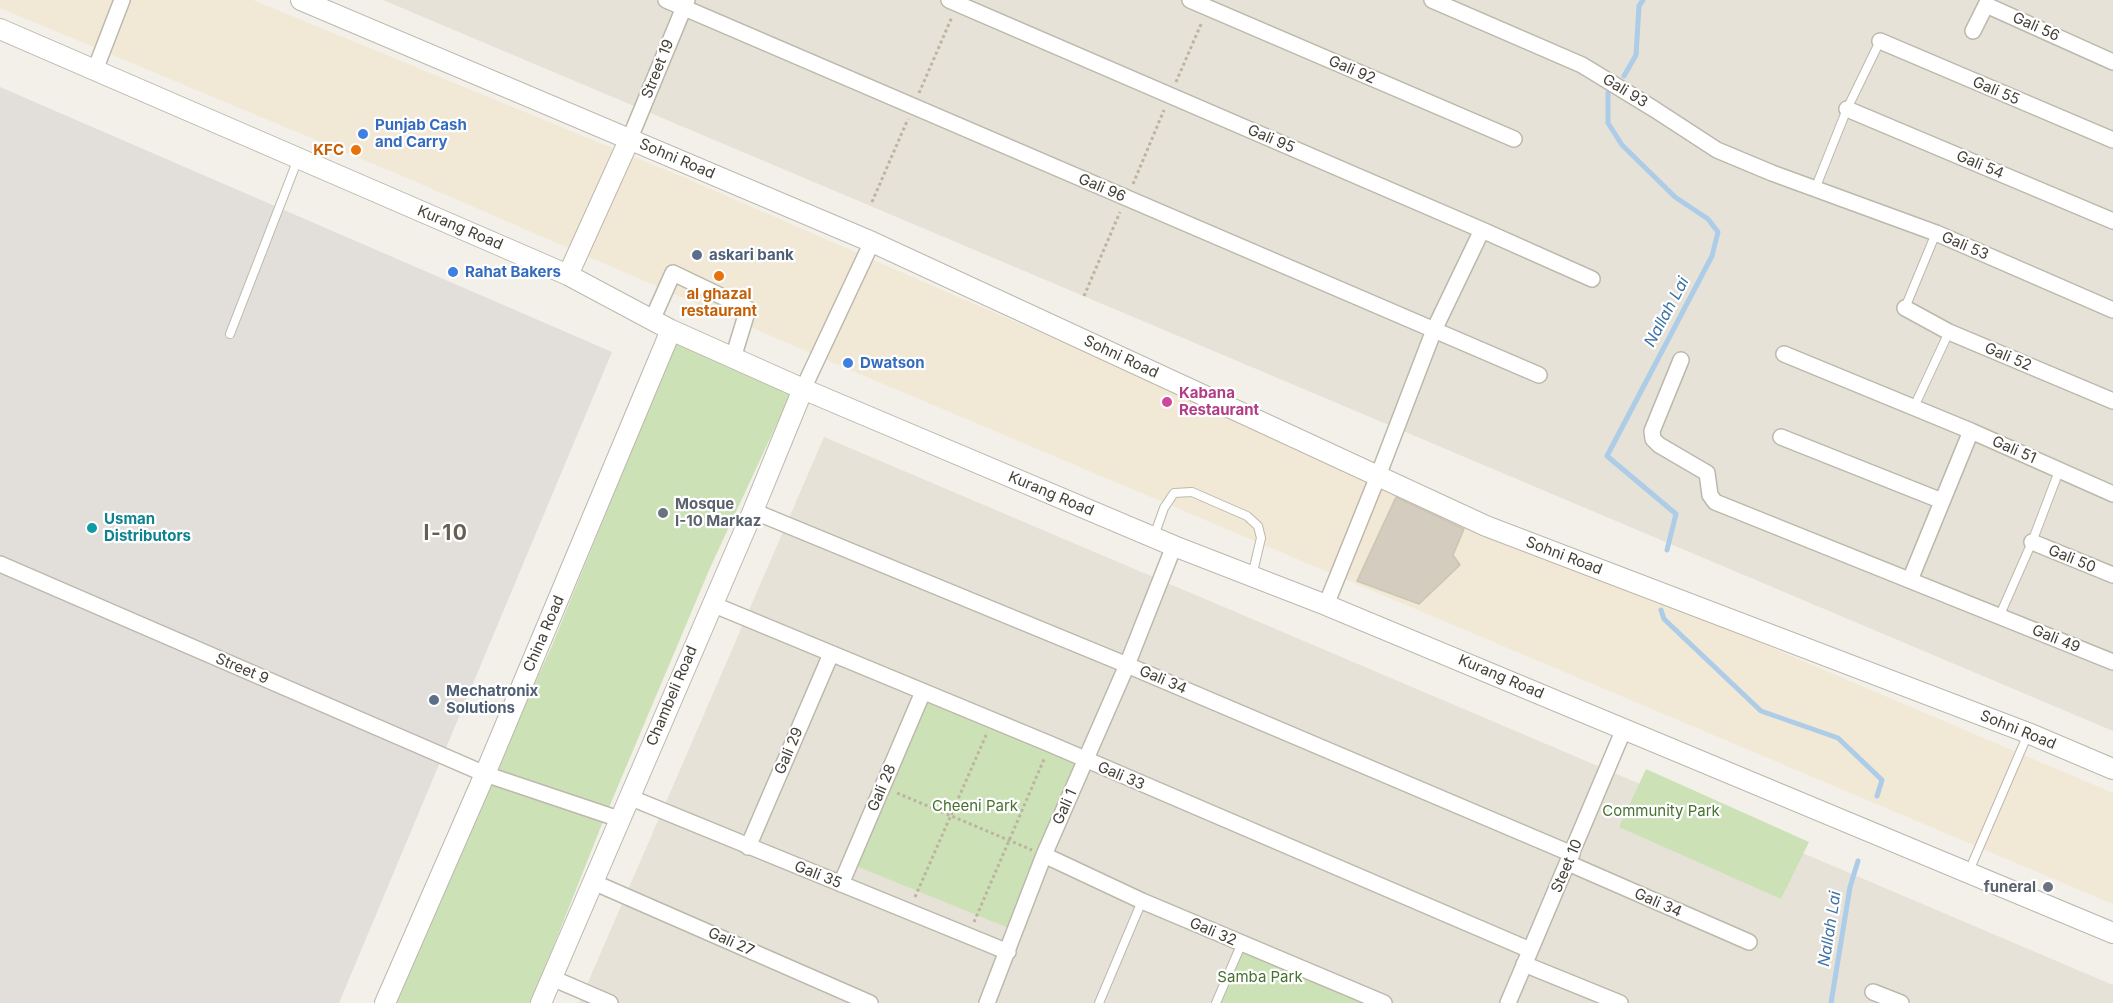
<!DOCTYPE html>
<style>
body{margin:0}
canvas{display:block;background:#f2f0e9}
</style>
<canvas width="2113" height="1003"></canvas>
<script>
const context = document.querySelector('canvas').getContext('2d');
context.lineJoin = 'round';
function fillPath(path, color) { context.fillStyle = color; context.fill(path, 'evenodd'); }
const shape = rows => new Path2D(rows.map(r => 'M' + r).join(''));
function stroke(path, color, width, dash) { context.strokeStyle = color; context.lineWidth = width; context.lineCap = dash ? 'butt' : 'round'; context.setLineDash(dash || []); context.stroke(path); }
function write(font, color, halo, rows, align = 'center') {
  context.font = font + ' Inter,sans-serif'; context.lineWidth = 4.5; context.setLineDash([]); context.textBaseline = 'middle'; context.strokeStyle = halo; context.fillStyle = color; for (const [text, x, y, turn = 0] of rows) {
    context.save(); context.translate(x, y); context.rotate((+turn || 0) * Math.PI / 180); context.textAlign = isNaN(turn) ? turn : align; if (halo) context.strokeText(text, 0, 0); context.fillText(text, 0, 0); context.restore();
  }
}
const residential = shape([
 [383,0,2113,0,2113,731],
 [824,437,2113,985,2113,1003,579,1003]
]);
const commercial = shape([
 [0,0,253,0,690,180,1399,489,2113,793,2113,904,822,358,407,178,0,8]
]);
const industrial = shape([
 [0,87,612,352,339,1003,0,1003]
]);
const green = shape([
 [677,339,792,391,710,568,602,824,531,1003,389,1003,551,648],
 [926,691,1091,760,1016,931,856,866],
 [1646,769,1809,842,1781,899,1619,827],
 [1247,942,1376,1003,1220,1003]
]);
const stream = shape([
 [1624,76,1636,55,1639,6,1643,0],
 [1608,93,1608,123,1622,145,1675,197,1708,219,1718,232,1712,256,1607,456,1676,514,1667,550],
 [1661,610,1664,619,1761,711,1838,738,1882,780,1877,796],
 [1831,1003,1850,887,1858,861]
]);
const building = shape([
 [1396,497,1464,529,1453,555,1460,565,1419,604,1357,581,1396,497]
]);
const path = shape([
 [1176,82,1202,22],
 [919,93,952,17],
 [1133,184,1164,110],
 [872,202,908,119],
 [1084,296,1120,212],
 [897,793,1032,850],
 [915,897,987,733],
 [974,922,1045,757]
]);
const service = shape([
 [1815,189,1847,109,1880,41],
 [1905,308,1936,233],
 [230,334,298,159],
 [1914,407,1949,332],
 [1154,536,1164,508,1174,493,1192,492,1247,516,1258,526,1261,538,1252,576],
 [1999,617,2032,542,2059,471],
 [1969,871,2028,734],
 [1099,1003,1142,901],
 [1216,1003,1241,945]
]);
const minor = shape([
 [666,0,1539,375],
 [949,0,1482,230,1592,279],
 [1190,0,1514,139],
 [1432,0,1582,65,1654,109,1717,150,1772,173,1936,233,2113,310],
 [1973,31,1986,5,2113,62],
 [1880,41,2113,140],
 [95,70,122,0],
 [1847,109,2113,221],
 [630,138,687,0],
 [1905,308,1949,332,2113,401],
 [653,318,673,273,748,309,733,358],
 [1784,354,1971,431,2113,494],
 [1681,360,1652,431,1653,439,1659,445,1707,473,1710,495,1715,502,2113,662],
 [803,389,872,242],
 [1781,437,1942,501],
 [753,511,1127,665,1572,854],
 [2032,542,2113,575],
 [0,564,485,774,619,819],
 [1910,580,1971,431],
 [712,604,1050,744,1530,950],
 [1326,605,1378,476,1434,330,1482,230],
 [629,797,1008,952],
 [748,847,831,654],
 [1044,855,1142,901,1384,1003],
 [1568,863,1749,942],
 [593,882,870,1003],
 [841,884,923,692],
 [1524,964,1620,1003],
 [552,978,610,1003],
 [1873,992,1901,1003],
 [987,1003,1044,855,1127,665,1174,546],
 [1508,1003,1624,729]
]);
const tertiary = shape([
 [301,0,872,242,1486,526,2028,733,2113,769],
 [0,29,568,275,671,330,803,389,1174,546,1326,605,2113,933],
 [568,275,630,138],
 [385,1003,485,774,671,330],
 [541,1003,753,511,803,389]
]);
const markers = [
 [363,134,6,"#3f7fe0"],
 [356,150,6,"#e8710a"],
 [697,255,6,"#5c6f8a"],
 [453,272,6,"#3f7fe0"],
 [719,276,6,"#e8710a"],
 [848,363,6,"#3f7fe0"],
 [1167,402,6,"#d1479c"],
 [663,513,6,"#6b7280"],
 [92,528,6,"#0f9aa8"],
 [434,700,6,"#5c6f8a"],
 [2048,887,6,"#6b7280"]
];
const streetNames = [
 ["Gali 56",2036,27,24],
 ["Street 19",658,69,-68],
 ["Gali 92",1352,70,23],
 ["Gali 93",1625,91,31],
 ["Gali 55",1996,91,23],
 ["Gali 95",1271,139,23],
 ["Sohni Road",677,159,23],
 ["Gali 54",1980,165,23],
 ["Gali 96",1102,188,23],
 ["Kurang Road",460,228,23],
 ["Gali 53",1965,246,23],
 ["Sohni Road",1121,357,25],
 ["Gali 52",2008,357,23],
 ["Gali 51",2014,450,24],
 ["Kurang Road",1051,494,23],
 ["Sohni Road",1564,556,21],
 ["Gali 50",2072,559,22],
 ["China Road",544,634,-67],
 ["Gali 49",2056,639,22],
 ["Street 9",242,669,23],
 ["Kurang Road",1501,677,23],
 ["Gali 34",1163,680,23],
 ["Chambeli Road",672,696,-67],
 ["Sohni Road",2018,730,22],
 ["Gali 29",789,751,-67],
 ["Gali 33",1121,776,23],
 ["Gali 28",882,788,-67],
 ["Gali 1",1065,807,-66],
 ["Steet 10",1567,866,-67],
 ["Gali 35",818,875,22],
 ["Gali 34",1658,903,24],
 ["Gali 32",1213,932,23],
 ["Gali 27",731,942,24]
];
const shopNames = [
 ["Punjab Cash",375,125],
 ["and Carry",375,142],
 ["Rahat Bakers",465,272],
 ["Dwatson",860,363]
];
const foodNames = [
 ["KFC",344,150],
 ["al ghazal",719,294,"center"],
 ["restaurant",719,311,"center"]
];
const serviceNames = [
 ["askari bank",709,255],
 ["Mechatronix",446,691],
 ["Solutions",446,708]
];
const hotelNames = [
 ["Kabana",1179,393],
 ["Restaurant",1179,410]
];
const worshipNames = [
 ["Mosque",675,504],
 ["I-10 Markaz",675,521],
 ["funeral",2036,887,"right"]
];
const cultureNames = [
 ["Usman",104,519],
 ["Distributors",104,536]
];
const parkNames = [
 ["Cheeni Park",975,806],
 ["Community Park",1661,811],
 ["Samba Park",1260,977]
];
const waterNames = [
 ["Nallah Lai",1667,312,-62],
 ["Nallah Lai",1830,929,-81]
];
const districtNames = [
 ["I-10",446,534]
];
fillPath(residential, '#e6e2d7');
fillPath(commercial, '#f2e8d6');
fillPath(industrial, '#e2dfda');
fillPath(green, '#cce2b6');
stroke(stream, '#accce8', 5);
fillPath(building, '#d3ccbf');
stroke(building, '#cdc4b3', 1.5);
stroke(service, '#bdb8ac', 10);
stroke(minor, '#bdb8ac', 18);
stroke(tertiary, '#bdb8ac', 22);
stroke(path, '#bdb49f', 3, [3, 3]);
stroke(service, '#fff', 8);
stroke(minor, '#fff', 15);
stroke(tertiary, '#fff', 20);
for (const [x, y, r, color] of markers) { const dot = new Path2D(); dot.arc(x, y, r, 0, 2 * Math.PI); context.fillStyle = color; context.fill(dot); stroke(dot, '#fff', 2); }
write('15px', '#454138', '#fff', streetNames);
write('bold 15px', '#366cbe', '#fff', shopNames, 'left');
write('bold 15px', '#c56008', '#fff', foodNames, 'right');
write('bold 15px', '#4e5e75', '#fff', serviceNames, 'left');
write('bold 15px', '#b23c85', '#fff', hotelNames, 'left');
write('bold 15px', '#5b616d', '#fff', worshipNames, 'left');
write('bold 15px', '#0d838f', '#fff', cultureNames, 'left');
write('15px', '#467131', '#fff', parkNames);
write('italic 16px', '#3d73a5', '#fff', waterNames);
context.letterSpacing = '1.5px';
write('bold 21px', '#675f50', '#fff', districtNames);
context.letterSpacing = '0px';
</script>
